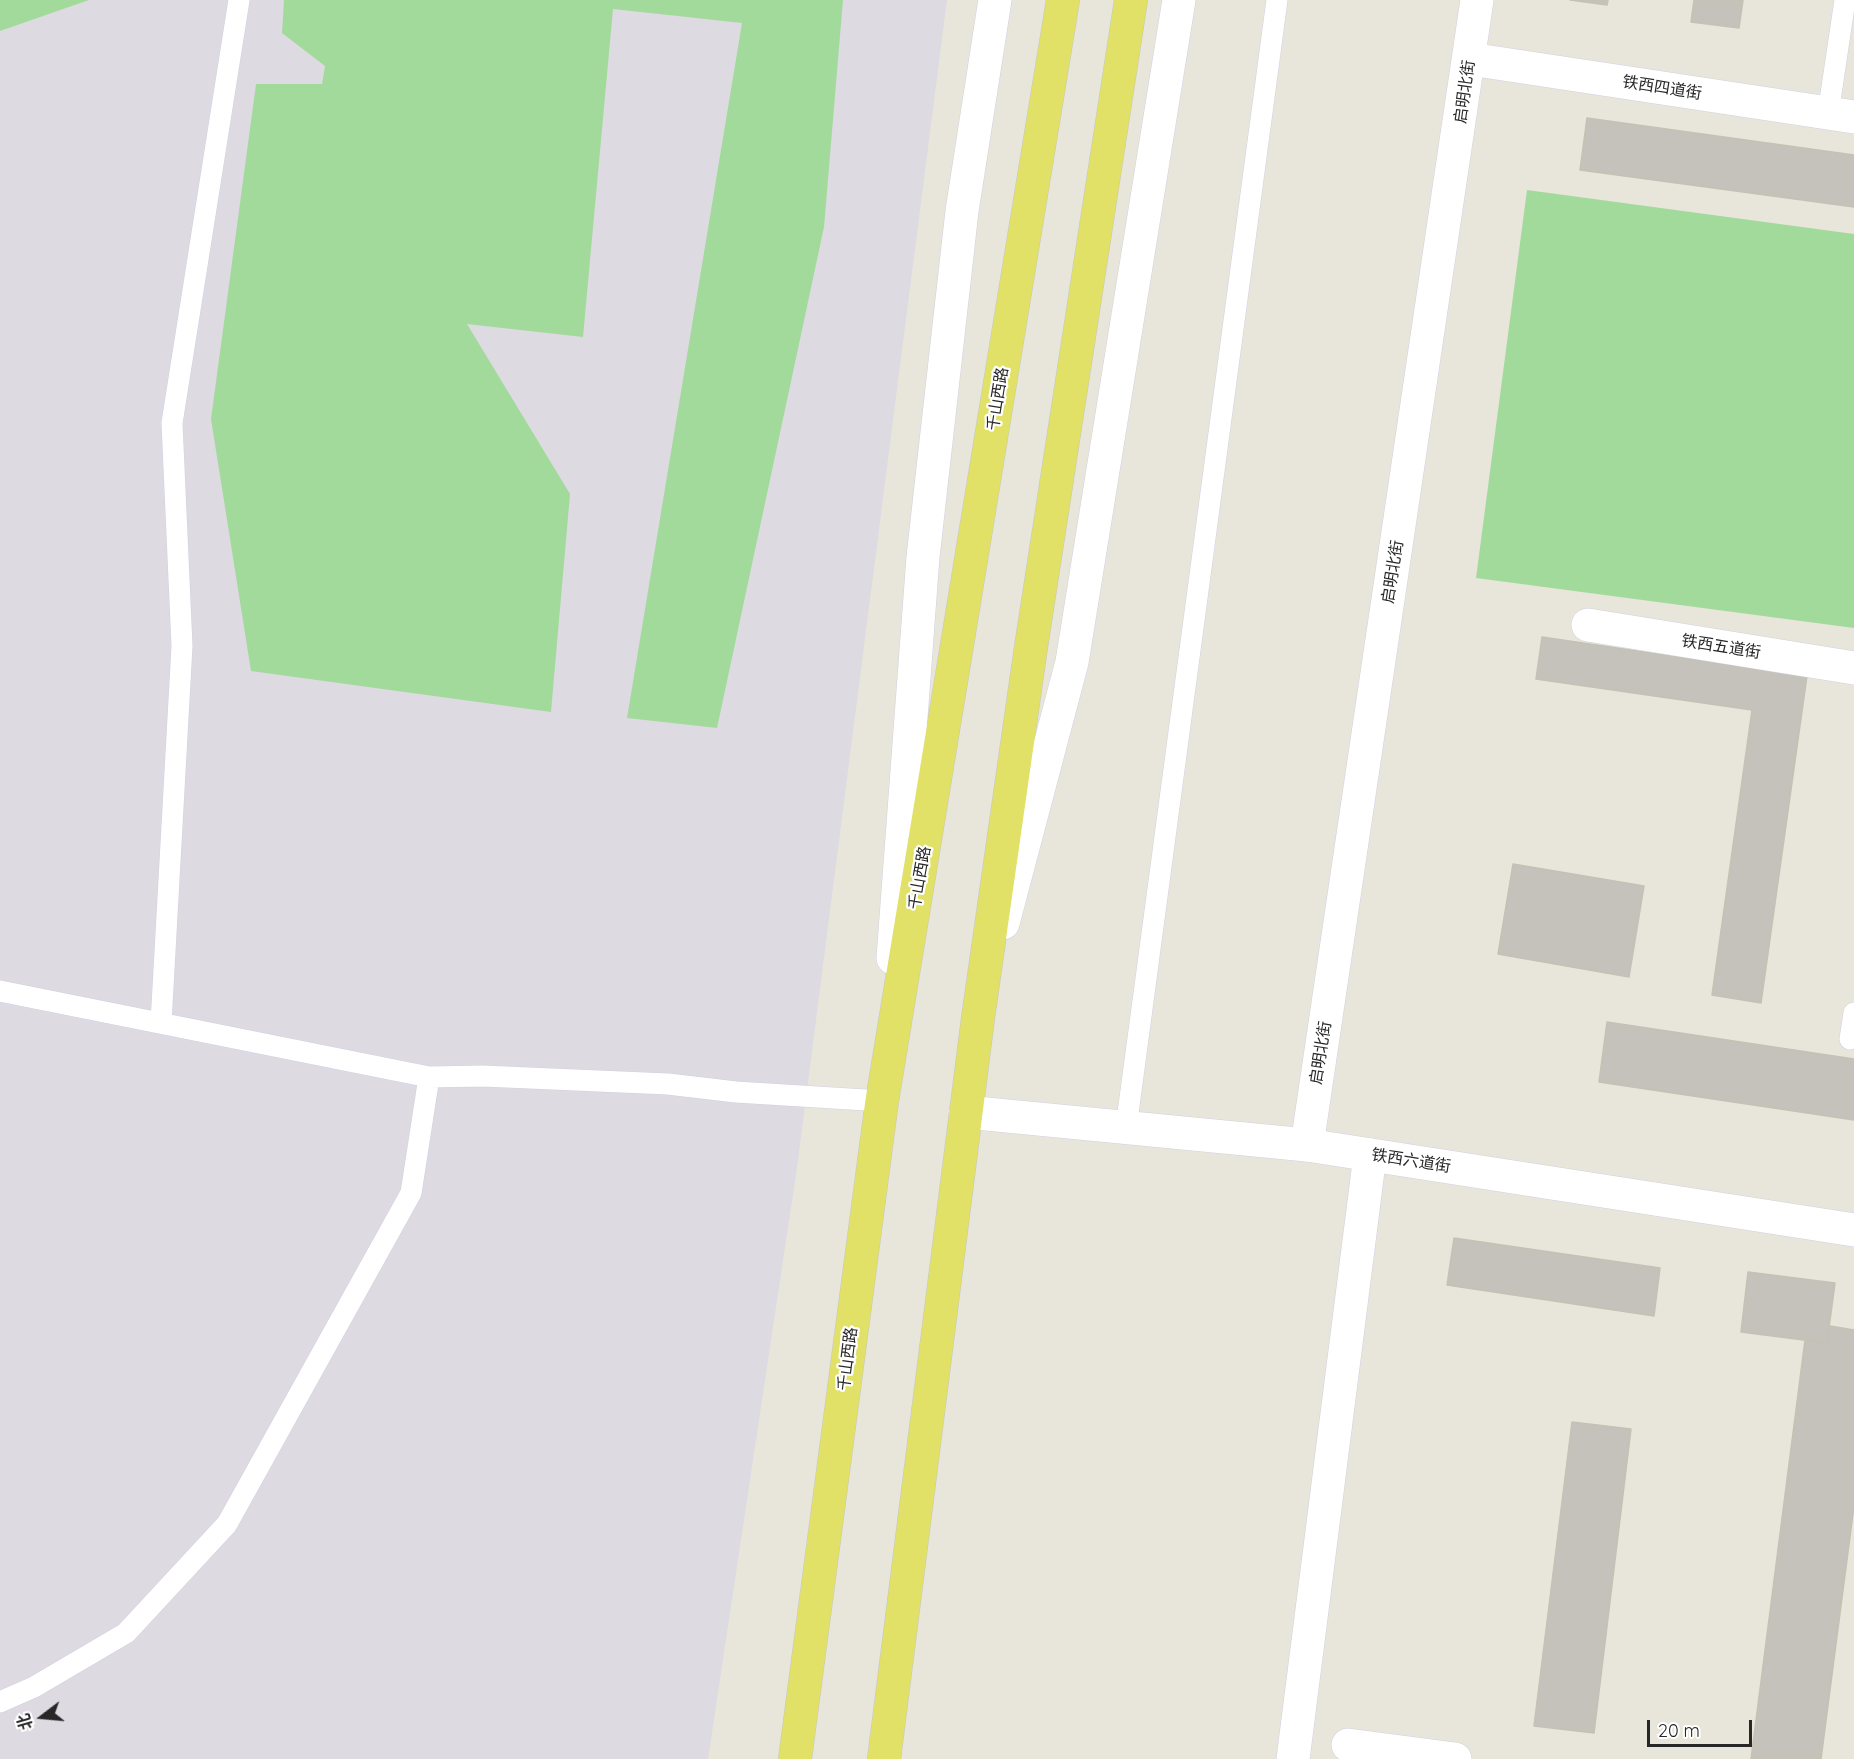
<!DOCTYPE html>
<meta charset="utf-8">
<style>
body{margin:0}
#map{position:relative;width:1854px;height:1759px;overflow:hidden;background:#e8e6da;font-family:Quicksand,"Noto Sans SC",sans-serif}
canvas{display:block}
.north{position:absolute;left:12px;top:1687px;width:60px;height:60px;-webkit-text-stroke:4px #fff;paint-order:stroke;rotate:254deg;font-size:16px;font-weight:700;line-height:24px;text-align:center;color:#272727}
.north::after{content:'';display:block;margin:auto;width:21px;height:27px;background:#272727;clip-path:polygon(50% 0,100% 100%,50% 72%,0 100%)}
.scale{position:absolute;left:1647px;top:1720px;width:105px;height:27px;box-sizing:border-box;border:3px solid #272727;border-top:0;padding-left:8px;font-size:18px;line-height:21px;white-space:nowrap;color:#272727;-webkit-text-stroke:4px #fff;paint-order:stroke}
</style>
<div id="map">
<canvas width="1854" height="1759"></canvas>
<div class="north">北</div>
<div class="scale">20 m</div>
</div>
<script>
const context = document.querySelector('canvas').getContext('2d');
context.lineJoin = 'round';
function fillPath(path, color) { context.fillStyle = color; context.fill(path, 'evenodd'); }
const shape = rows => new Path2D(rows.map(r => 'M' + r).join(''));
function stroke(path, color, width, dash) { context.strokeStyle = color; context.lineWidth = width; context.lineCap = dash ? 'butt' : 'round'; context.setLineDash(dash || []); context.stroke(path); }
function write(font, color, halo, rows, align = 'center') {
  context.font = font + ' Quicksand,"Noto Sans SC",sans-serif'; context.lineWidth = 4.5; context.setLineDash([]); context.textBaseline = 'middle'; context.strokeStyle = halo; context.fillStyle = color; for (const [text, x, y, turn = 0] of rows) {
    context.save(); context.translate(x, y); context.rotate((+turn || 0) * Math.PI / 180); context.textAlign = isNaN(turn) ? turn : align; if (halo) context.strokeText(text, 0, 0); context.fillText(text, 0, 0); context.restore();
  }
}
const industrial = shape([
 [0,0,947,0,797,1168,708,1759,0,1759]
]);
const green = shape([
 [0,0,89,0,0,31],
 [284,0,843,0,824,227,717,728,627,718,742,23,613,9,583,337,467,324,570,494,551,712,251,671,211,419,256,84,322,84,325,66,282,33],
 [1527,190,1854,234,1854,628,1476,578]
]);
const building = shape([
 [1570,0,1608,0,1607,5,1570,0],
 [1694,0,1743,0,1739,28,1691,22,1694,0],
 [1587,118,1854,155,1854,207,1580,170,1587,118],
 [1542,637,1807,676,1761,1003,1712,995,1752,710,1536,679,1542,637],
 [1513,864,1644,886,1629,977,1498,954,1513,864],
 [1607,1022,1854,1059,1854,1120,1599,1082,1607,1022],
 [1454,1238,1660,1268,1654,1316,1447,1285,1454,1238],
 [1748,1272,1835,1283,1827,1343,1741,1332,1748,1272],
 [1830,1326,1854,1330,1854,1506,1821,1759,1751,1759,1805,1340,1827,1343,1830,1326],
 [1572,1422,1631,1429,1594,1733,1534,1726,1572,1422]
]);
const service = shape([
 [1828,114,1845,0],
 [0,991,429,1077,483,1076,668,1084,736,1092,882,1101],
 [161,1023,182,646,172,423,239,0],
 [1850,1039,1854,1013],
 [1126,1128,1277,0],
 [0,1702,34,1687,126,1633,227,1524,411,1193,429,1077]
]);
const minor = shape([
 [1470,59,1854,117],
 [1588,625,1854,668],
 [1307,1145,1477,0],
 [1348,1745,1455,1759],
 [1293,1759,1370,1155]
]);
const secondary = shape([
 [1003,923,1072,662,1179,0],
 [893,958,923,557,962,211,995,0],
 [966,1112,1307,1145,1854,1230]
]);
const primary = shape([
 [795,1759,882,1101,1063,0],
 [884,1759,978,1018,1031,647,1131,0]
]);
const streetNames = [
 ["铁西四道街",1662,88,9],
 ["启明北街",1465,92,-82],
 ["千山西路",998,399,-81],
 ["启明北街",1393,572,-81],
 ["铁西五道街",1721,647,9],
 ["千山西路",920,878,-80],
 ["启明北街",1321,1053,-81],
 ["铁西六道街",1411,1161,9],
 ["千山西路",848,1359,-83]
];
fillPath(industrial, '#dedae1');
fillPath(green, '#a2da9c');
fillPath(building, '#c4c2ba');
stroke(building, '#c3c2b4', 1.5);
stroke(service, '#d0d0df', 22);
stroke(minor, '#d0d0df', 34);
stroke(secondary, '#d0d0df', 34);
stroke(primary, '#c7c7c7', 34);
stroke(service, '#fff', 21);
stroke(minor, '#fff', 33);
stroke(secondary, '#fff', 33);
stroke(primary, '#e0e166', 33);
write('16px', '#272727', '#fff', streetNames);
</script>
